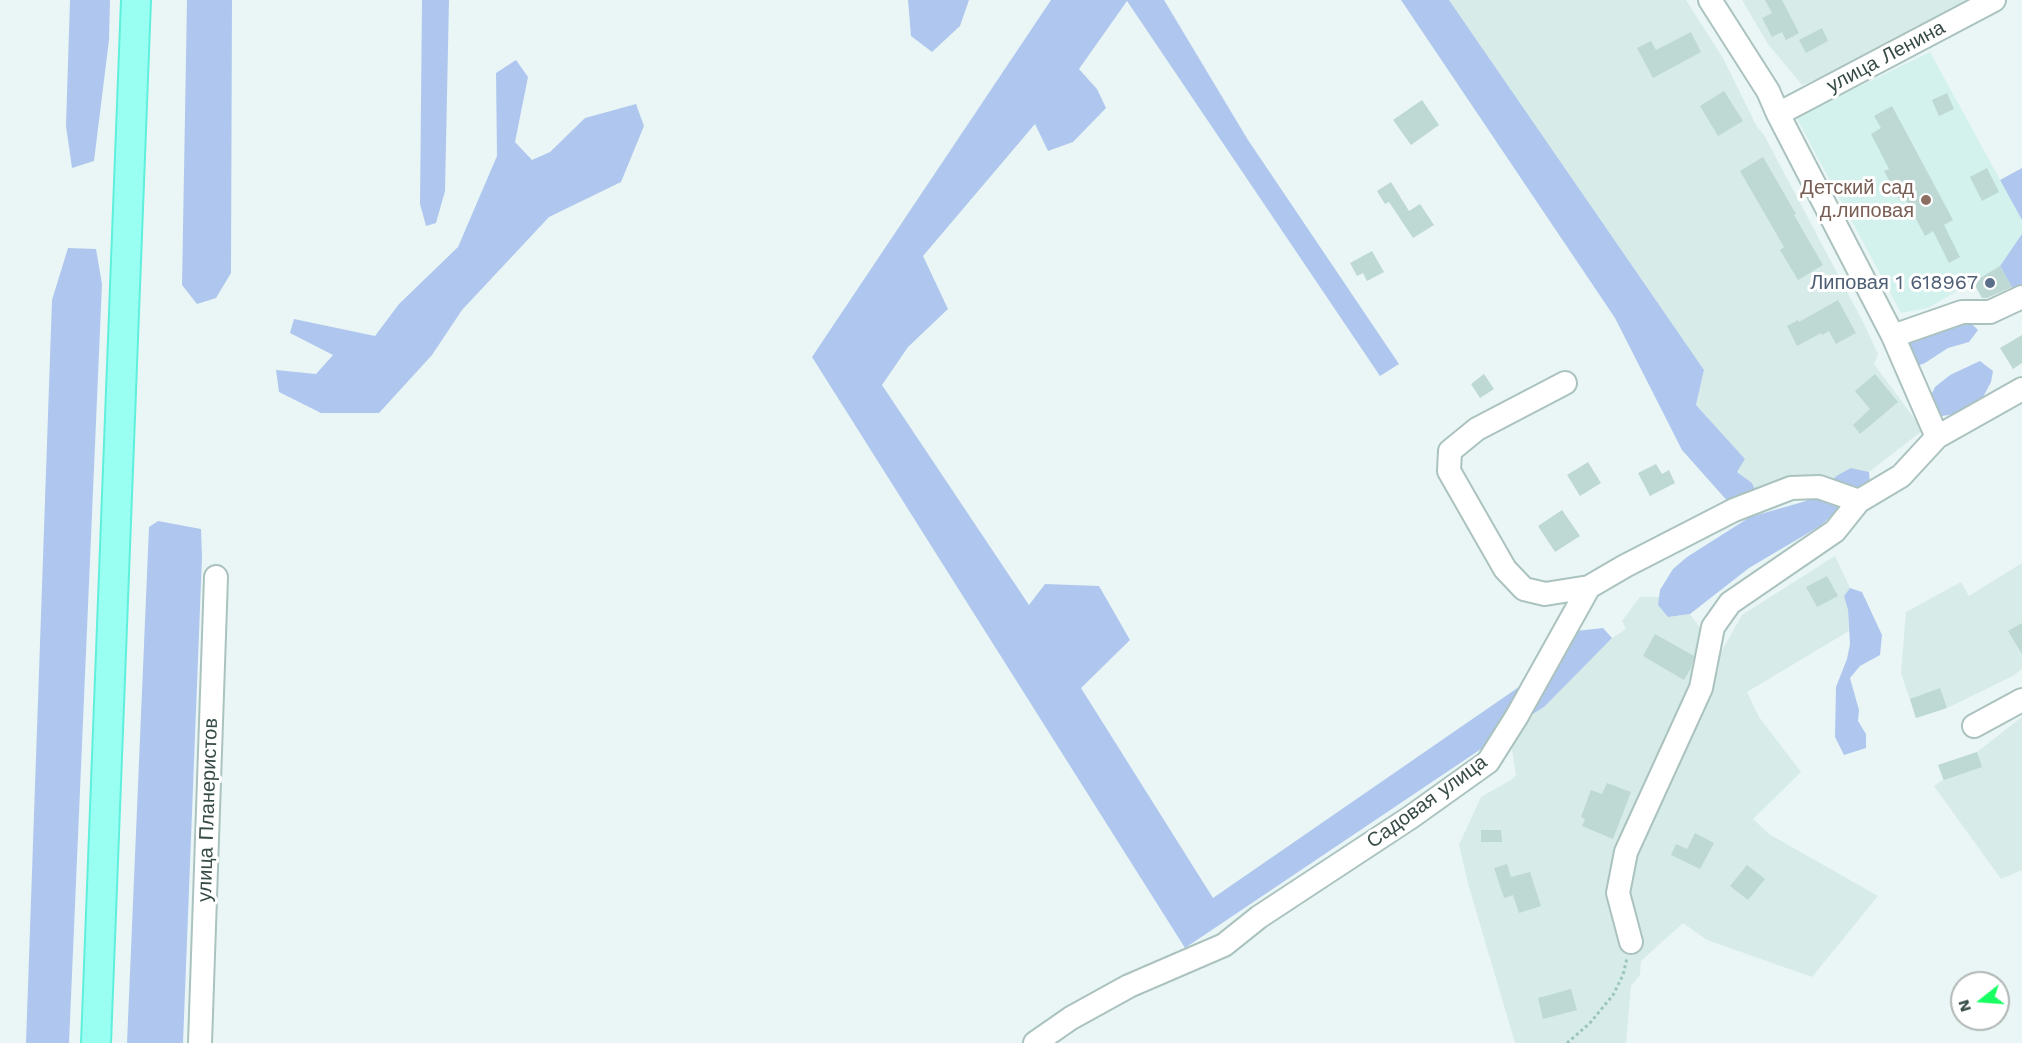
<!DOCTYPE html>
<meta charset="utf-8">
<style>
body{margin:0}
#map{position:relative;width:2022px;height:1043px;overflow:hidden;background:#eaf6f5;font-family:"Work Sans",sans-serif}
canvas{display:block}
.north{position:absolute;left:1950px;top:971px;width:60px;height:60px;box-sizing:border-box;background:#fff;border:2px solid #afb7b5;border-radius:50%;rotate:253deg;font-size:16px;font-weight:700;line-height:24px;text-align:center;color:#374b47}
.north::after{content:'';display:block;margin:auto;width:21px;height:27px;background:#18ff61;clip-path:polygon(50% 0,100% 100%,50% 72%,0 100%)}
</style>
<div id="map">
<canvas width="2022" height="1043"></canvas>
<div class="north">N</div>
</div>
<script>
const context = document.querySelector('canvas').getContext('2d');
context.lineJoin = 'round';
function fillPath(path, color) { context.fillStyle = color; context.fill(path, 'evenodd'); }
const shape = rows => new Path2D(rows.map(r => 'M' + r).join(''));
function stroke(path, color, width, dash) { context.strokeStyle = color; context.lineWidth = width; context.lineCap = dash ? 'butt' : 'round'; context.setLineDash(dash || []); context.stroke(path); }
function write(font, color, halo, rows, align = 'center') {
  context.font = font + ' "Work Sans",sans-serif'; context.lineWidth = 6; context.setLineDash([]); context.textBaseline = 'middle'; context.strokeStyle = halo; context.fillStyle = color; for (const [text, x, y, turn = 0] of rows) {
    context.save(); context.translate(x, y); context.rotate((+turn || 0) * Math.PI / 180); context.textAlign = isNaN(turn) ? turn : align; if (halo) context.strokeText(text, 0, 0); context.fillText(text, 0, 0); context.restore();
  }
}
const residential = shape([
 [1449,0,1686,0,1723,58,1757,127,1764,135,1863,322,1878,354,1874,364,1923,430,1869,472,1851,468,1827,484,1765,485,1755,489,1752,483,1737,472,1745,459,1696,405,1704,370],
 [1742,0,1978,0,1845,67,1802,85,1768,44],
 [1835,556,1850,588,1844,596,1848,610,1849,631,1747,692,1759,717,1801,772,1753,819,1769,834,1878,896,1812,977,1707,940,1683,923,1641,961,1640,975,1631,986,1626,1043,1515,1043,1469,887,1459,845,1481,797,1511,780,1516,775,1512,749,1516,732,1612,638,1626,629,1622,621,1640,597,1659,597,1658,605,1668,617,1690,614,1720,654,1742,615],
 [2022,563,2022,669,2013,676,1947,708,1916,718,1901,673,1906,612,1961,582,1969,596],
 [2022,717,2022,870,2001,879,1934,786,1943,780,1938,765,1977,752]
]);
const education = shape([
 [1930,52,2022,220,2022,234,2000,266,1928,308,1901,313,1796,117]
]);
const green = shape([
 [70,0,110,0,109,40,94,161,72,168,66,126],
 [187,0,232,0,231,273,216,298,197,304,182,285],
 [422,0,449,0,445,191,436,223,426,226,420,204],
 [908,0,969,0,960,26,932,52,911,36],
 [1051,0,1164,0,1248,140,1399,364,1380,376,1127,1,1079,69,1097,89,1106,108,1073,142,1048,151,1035,124,923,256,948,309,908,347,882,385,1029,605,1045,584,1099,586,1130,640,1081,688,1213,898,1529,680,1576,631,1603,628,1612,638,1545,706,1185,948,812,357],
 [1401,0,1449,0,1704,370,1696,405,1745,459,1737,472,1752,483,1755,489,1730,504,1682,450,1615,318],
 [516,60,528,77,515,142,532,160,550,152,585,118,636,104,644,126,621,182,549,217,462,310,432,355,379,413,321,413,279,392,276,370,316,374,333,355,290,333,294,319,375,336,399,304,458,247,497,156,496,73],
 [2022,168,2022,220,2000,180],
 [2022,234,2022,287,2012,288,2000,266],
 [68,248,96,249,102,284,69,1043,26,1043,52,300],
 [1969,321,1978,330,1969,342,1948,348,1925,363,1917,366,1906,349,1908,341],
 [1980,361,1993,371,1991,382,1982,399,1956,414,1942,416,1934,411,1929,399,1935,387,1950,375],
 [1851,468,1869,472,1870,483,1820,526,1749,568,1690,614,1668,617,1658,605,1660,590,1673,569,1687,557,1750,517,1806,501,1838,475],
 [158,521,201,529,202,557,183,1043,127,1043,149,527],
 [1850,588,1862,592,1882,635,1880,655,1860,666,1850,678,1859,710,1858,721,1866,734,1866,748,1844,755,1835,737,1836,687,1847,659,1850,644,1848,610,1844,596]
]);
const building = shape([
 [1765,0,1782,0,1799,33,1786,40,1782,32,1772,37,1762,18,1772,13],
 [1822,28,1828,41,1806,53,1799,40],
 [1691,32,1701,52,1653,78,1637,48,1651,41,1656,50],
 [1724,91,1743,121,1718,136,1700,106],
 [1947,93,1954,109,1939,116,1932,100],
 [1422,100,1439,125,1411,145,1393,120],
 [1892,106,1953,220,1944,225,1960,257,1949,263,1933,231,1925,236,1905,198,1900,201,1884,171,1889,169,1871,134,1881,128,1874,116],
 [1763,157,1796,214,1794,215,1823,265,1798,280,1780,250,1784,247,1740,171],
 [1987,168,1999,192,1982,201,1970,177],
 [1391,182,1409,211,1420,204,1434,225,1413,238,1389,202,1385,204,1377,191],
 [1372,251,1384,272,1367,281,1363,273,1357,276,1350,263],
 [2000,266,2012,287,1987,298,1982,298,1973,282],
 [1838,300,1856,333,1836,344,1829,331,1822,335,1821,333,1797,346,1787,326,1798,320,1799,322],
 [2022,335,2022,363,2013,369,2000,348],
 [1484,374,1494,389,1480,398,1471,384],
 [1875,374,1898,402,1860,434,1853,425,1870,409,1855,391],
 [1588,462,1601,483,1580,496,1567,475],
 [1656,464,1662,474,1669,470,1675,483,1650,496,1638,473],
 [1562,510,1580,536,1555,552,1538,526],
 [1827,576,1838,596,1817,607,1806,587],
 [2022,623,2022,654,2008,631],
 [1655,634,1694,656,1691,668,1684,680,1643,656],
 [1940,688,1947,708,1916,718,1910,699],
 [1977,752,1982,767,1944,780,1938,765],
 [1607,783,1631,792,1613,839,1582,826,1585,819,1581,817,1591,790,1602,794],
 [1481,830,1501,830,1502,842,1481,842],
 [1695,833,1714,843,1700,869,1671,855,1676,844,1687,849],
 [1507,864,1511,877,1530,872,1541,906,1519,913,1513,895,1504,898,1494,868],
 [1747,865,1765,879,1748,900,1730,886],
 [1571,989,1577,1010,1543,1019,1538,998]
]);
const path = shape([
 [1567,1043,1590,1023,1613,995,1623,975,1627,958]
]);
const minor = shape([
 [1710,0,1768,91,1778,114,1893,336,1937,437],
 [1778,114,1994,0],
 [1893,336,1962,312,1990,312,2022,297],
 [1565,383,1477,429,1450,451,1449,471,1505,569,1524,589,1545,594,1589,587],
 [1974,726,2022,700],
 [1631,942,1618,893,1626,852,1701,688,1713,627,1730,603,1835,531,1859,501,1901,476,1937,437,2022,389],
 [200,1043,216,577],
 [1035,1043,1071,1018,1129,986,1224,945,1259,917,1411,817,1488,762,1517,716,1589,587,1625,566,1734,510,1791,488,1819,487,1859,501]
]);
const major = shape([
 [96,1043,136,0]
]);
const markers = [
 [1926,200,6,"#8d6e63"],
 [1990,283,6,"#5c6f8a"]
];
const streetNames = [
 ["улица Ленина",1886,57,-28],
 ["Садовая улица",1427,802,-36],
 ["улица Планеристов",208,810,-88]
];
const educationNames = [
 ["Детский сад",1914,188],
 ["д.липовая",1914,211]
];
const serviceNames = [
 ["Липовая 1 618967",1978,283]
];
fillPath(residential, '#d7ebe8');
fillPath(education, '#d3f1ed');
fillPath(green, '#afc7ee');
fillPath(building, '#bed9d3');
stroke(minor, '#abc3bf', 26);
stroke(major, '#5ff0dc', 32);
stroke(path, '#9bc6be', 3, [3, 3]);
stroke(minor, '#fff', 22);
stroke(major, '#9afff3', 28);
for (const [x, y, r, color] of markers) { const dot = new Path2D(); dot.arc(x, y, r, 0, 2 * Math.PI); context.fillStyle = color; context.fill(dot); stroke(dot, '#fff', 2); }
write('20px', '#374b47', '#fff', streetNames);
write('20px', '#785e54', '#fff', educationNames, 'right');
write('20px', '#4e5e75', '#fff', serviceNames, 'right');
</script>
